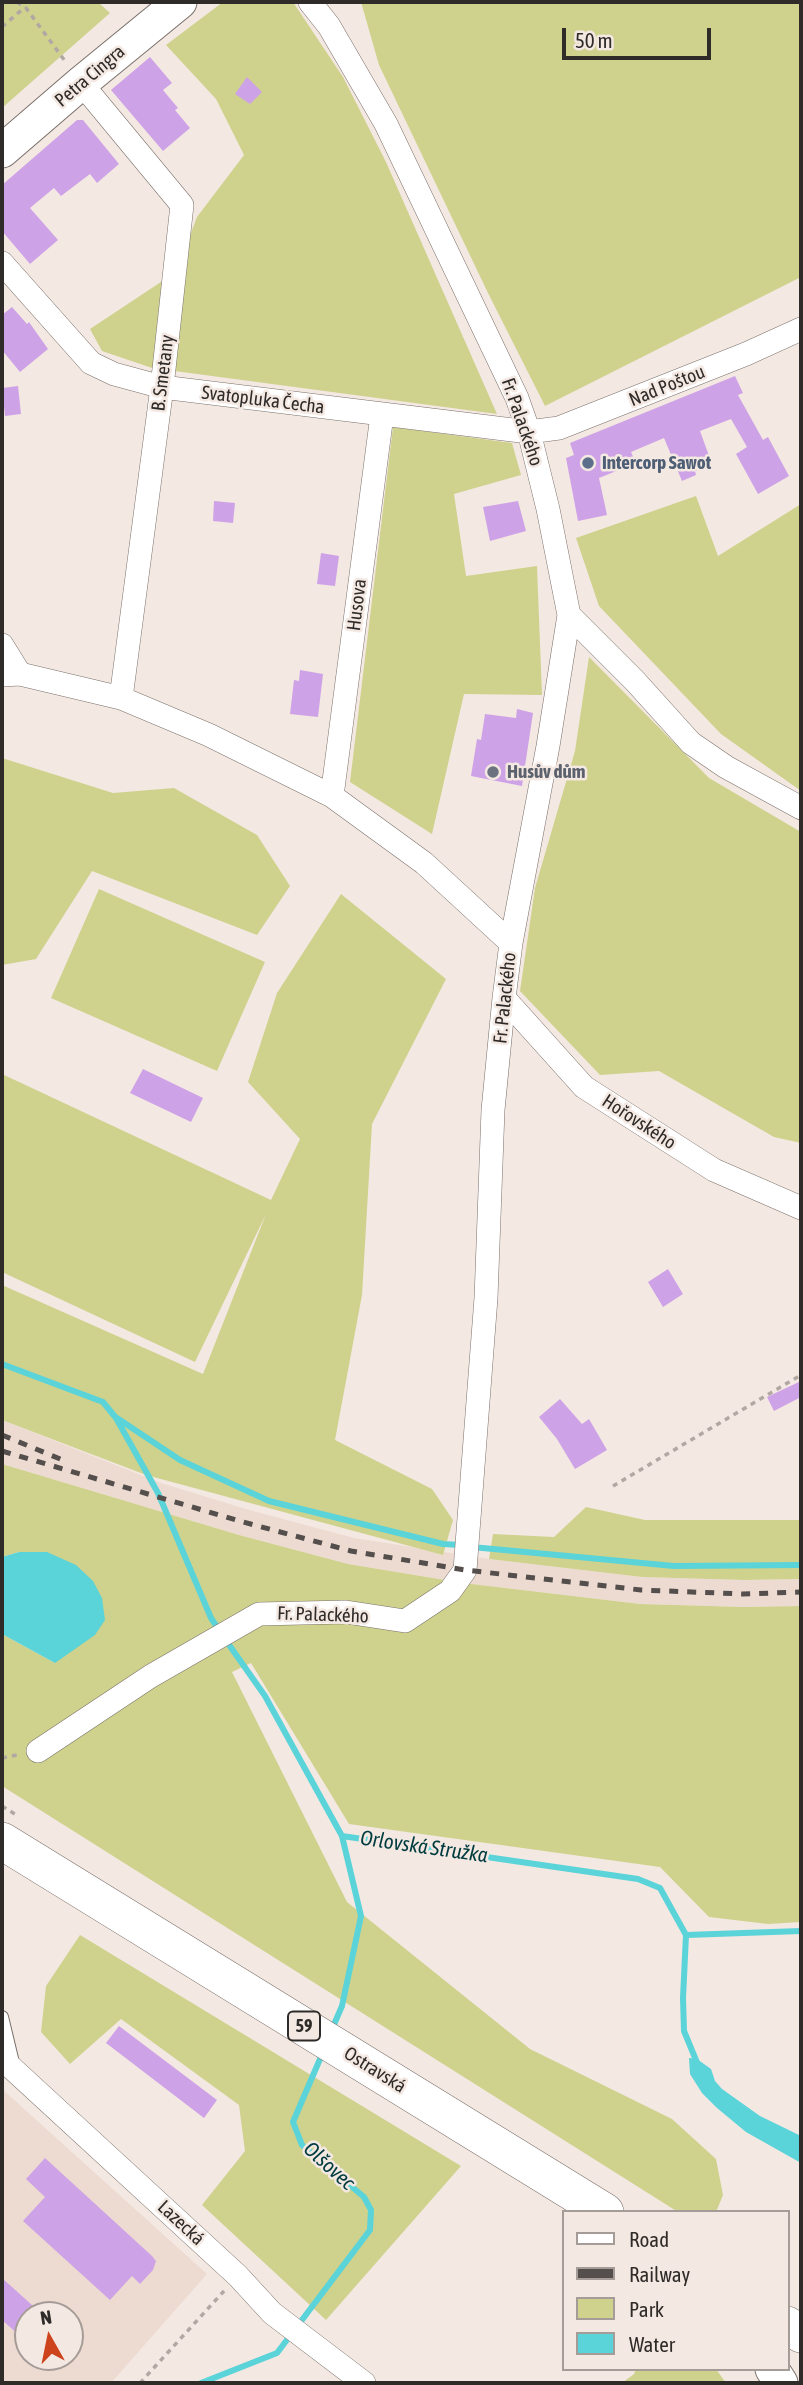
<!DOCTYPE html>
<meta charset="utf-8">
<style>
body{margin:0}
#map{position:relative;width:803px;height:2385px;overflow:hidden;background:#f4e8e2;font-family:"Asap Condensed",sans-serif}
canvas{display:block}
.frame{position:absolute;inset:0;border:4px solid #2f2b29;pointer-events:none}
.legend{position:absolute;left:562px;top:2210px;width:228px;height:161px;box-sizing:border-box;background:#f4e8e2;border:2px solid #a59c98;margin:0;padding:9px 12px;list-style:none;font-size:21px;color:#2f2b29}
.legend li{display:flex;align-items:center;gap:14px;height:35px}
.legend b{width:35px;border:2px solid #a59c98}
.north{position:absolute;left:14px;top:2301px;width:70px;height:70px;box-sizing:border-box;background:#f4e8e2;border:2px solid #a59c98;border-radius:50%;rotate:351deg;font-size:19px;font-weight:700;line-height:28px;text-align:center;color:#2f2b29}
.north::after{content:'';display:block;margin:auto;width:24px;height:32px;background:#cd441c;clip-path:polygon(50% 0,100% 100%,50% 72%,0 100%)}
.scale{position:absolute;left:562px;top:28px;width:149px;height:32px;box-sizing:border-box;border:4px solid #2f2b29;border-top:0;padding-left:9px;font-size:21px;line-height:24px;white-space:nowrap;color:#2f2b29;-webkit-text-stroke:5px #f4e8e2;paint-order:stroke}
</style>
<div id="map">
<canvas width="803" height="2385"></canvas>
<div class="frame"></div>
<ul class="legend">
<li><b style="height:9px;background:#fff"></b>Road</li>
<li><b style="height:9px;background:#544f4c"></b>Railway</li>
<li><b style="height:19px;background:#cfd28d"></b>Park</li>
<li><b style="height:19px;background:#5ad3d9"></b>Water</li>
</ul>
<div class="north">N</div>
<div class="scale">50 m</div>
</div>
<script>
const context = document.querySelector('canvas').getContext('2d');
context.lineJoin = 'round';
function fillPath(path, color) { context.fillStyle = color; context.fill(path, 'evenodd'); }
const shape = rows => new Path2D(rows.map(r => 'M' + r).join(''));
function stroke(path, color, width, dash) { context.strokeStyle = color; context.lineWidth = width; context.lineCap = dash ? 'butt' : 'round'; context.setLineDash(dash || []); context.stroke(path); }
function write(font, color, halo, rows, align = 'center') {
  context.font = font + ' "Asap Condensed",sans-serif'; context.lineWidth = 5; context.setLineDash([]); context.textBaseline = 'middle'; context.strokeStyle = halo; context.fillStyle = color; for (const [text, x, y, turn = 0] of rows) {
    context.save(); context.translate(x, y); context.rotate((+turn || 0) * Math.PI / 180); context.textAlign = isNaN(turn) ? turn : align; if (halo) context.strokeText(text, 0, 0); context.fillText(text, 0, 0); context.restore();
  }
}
const built = shape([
 [2,1420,161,1483,246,1509,354,1538,489,1559,642,1577,744,1580,801,1579,801,1606,743,1607,640,1604,463,1583,348,1564,239,1535,2,1464],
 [2,2089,207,2274,111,2383,2,2383],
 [28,2315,70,2315,70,2357,28,2357]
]);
const green = shape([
 [2,2,98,2,110,13,2,108],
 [223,2,293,2,343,77,386,162,497,414,152,368,102,351,90,329,176,272,197,217,244,155,216,99,166,45],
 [361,2,801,2,801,277,545,406,488,293,379,65],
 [393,427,512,443,521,475,454,494,466,576,537,566,542,695,464,694,432,834,350,782],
 [696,496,718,556,801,504,801,791,721,734,599,606,576,538],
 [589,657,709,778,801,832,801,1143,774,1137,659,1071,600,1075,520,991,535,888,575,751],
 [2,758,113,793,174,788,257,835,290,886,257,935,92,871,36,959,2,965],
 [99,889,265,962,217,1071,51,998],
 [341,894,446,979,372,1124,362,1295,335,1440,432,1489,453,1520,443,1555,146,1475,2,1420,2,1285,203,1374,266,1214,195,1362,2,1272,2,1074,271,1200,300,1139,248,1082,277,993],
 [2,1464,239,1535,348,1564,463,1583,640,1604,743,1607,801,1606,801,1922,768,1924,709,1917,660,1867,349,1824,251,1663,232,1672,347,1902,530,2049,672,2119,716,2159,723,2195,716,2212,678,2212,2,1786,2,1634,55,1663,19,1552,2,1557],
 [586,1507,645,1520,801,1520,801,1579,744,1580,642,1577,489,1559,493,1534,554,1537],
 [80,1935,461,2166,326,2320,202,2205,245,2151,239,2105,121,2019,70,2064,41,2032,46,1986],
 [636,2369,716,2369,726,2383,622,2383,634,2374]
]);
const water = shape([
 [19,1552,47,1552,76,1565,93,1581,102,1598,105,1620,95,1635,55,1663,2,1634,2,1557],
 [689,2058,697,2059,711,2069,715,2081,722,2089,760,2116,801,2136,801,2163,746,2132,717,2108,702,2093,690,2074]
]);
const stream = shape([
 [2,1364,103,1402,116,1418,158,1493,211,1618,219,1630],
 [117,1418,180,1460,269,1501,443,1544,461,1545],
 [472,1547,674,1566,801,1565],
 [225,1639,265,1696,342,1836,638,1879,660,1888,686,1935,683,1998,684,2031,698,2065],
 [686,1935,801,1931],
 [332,2029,342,2006,361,1916,342,1836],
 [201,2383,277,2353,370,2230,371,2210,364,2197,302,2145,293,2122,323,2052]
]);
const building = shape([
 [150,57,172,83,163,90,178,108,175,110,190,128,163,151,111,90],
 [247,77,262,92,250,104,235,94],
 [77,120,83,120,119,164,97,183,90,174,61,196,54,188,30,208,58,240,30,264,2,231,2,185],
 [12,307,27,324,29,322,48,349,20,372,2,350,2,315],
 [735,376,743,393,738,395,763,440,768,437,789,476,758,494,736,454,747,447,731,419,700,431,712,464,695,471,696,475,682,481,664,438,631,452,636,463,599,478,607,515,578,521,566,458,574,455,570,443],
 [18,386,21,414,5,416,2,388],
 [214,501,235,503,233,523,213,521],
 [518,501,526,531,490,541,483,507],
 [321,553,339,556,335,586,317,584],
 [300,670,323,674,318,717,290,714,294,680,299,681],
 [517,709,533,713,522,786,471,776,477,739,481,740,485,714,516,718],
 [143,1069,203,1098,191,1122,130,1093],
 [668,1269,683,1294,663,1307,648,1282],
 [801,1381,801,1397,774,1411,767,1397],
 [560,1399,582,1424,589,1419,607,1450,575,1469,557,1439,539,1417],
 [119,2026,217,2100,204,2118,106,2043],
 [45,2158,152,2256,156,2261,153,2270,140,2284,132,2276,110,2300,23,2221,45,2197,26,2179],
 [2,2278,43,2315,28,2315,28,2343,2,2320]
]);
const path = shape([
 [17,2,26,8,65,61],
 [2,27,25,7],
 [613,1486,801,1375],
 [2,1758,17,1755],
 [2,1806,18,1816],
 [140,2383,224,2291]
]);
const lane = shape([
 [2,2017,14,2067]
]);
const street = shape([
 [81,83,182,205,162,387,121,698],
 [2,263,91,363,114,374,162,387,529,432,559,428,746,354,801,329],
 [569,615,635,681,691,743,726,767,801,808],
 [2,645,20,674],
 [2,675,20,674,121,698,209,735,332,796,424,863,511,943],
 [332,796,382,415],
 [504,998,584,1087,714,1170,801,1208],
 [38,1751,151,1676,259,1614,346,1612,405,1621,450,1591,465,1570,486,1298,493,1110,504,998,511,943,548,746,569,615,548,509,529,432,517,398,386,124,329,26,310,2],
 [2,2059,238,2276,272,2313,364,2383]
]);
const secondary = shape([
 [2,151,81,83,180,2],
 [772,2369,781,2383]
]);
const primary = shape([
 [2,1841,605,2212],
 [787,2325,801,2334]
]);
const rail = shape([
 [2,1435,65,1461],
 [2,1451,243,1522,351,1551,465,1570,641,1590,743,1594,801,1592]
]);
const markers = [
 [588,463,7,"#5c6f8a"],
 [493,772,7,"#6b7280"]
];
const shields = [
 [304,2026,32]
];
const shieldNames = [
 ["59",304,2026]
];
const streetNames = [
 ["Petra Cingra",90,76,-40],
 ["B. Smetany",163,373,-83],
 ["Nad Poštou",667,386,-22],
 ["Svatopluka Čecha",263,400,7],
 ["Fr. Palackého",522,422,71],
 ["Husova",357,605,-83],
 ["Fr. Palackého",505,998,-84],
 ["Hořovského",639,1122,33],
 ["Fr. Palackého",323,1615,2],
 ["Ostravská",375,2070,32],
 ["Lazecká",181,2223,43]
];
const serviceNames = [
 ["Intercorp Sawot",602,463]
];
const worshipNames = [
 ["Husův dům",507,772]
];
const waterNames = [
 ["Orlovská Stružka",424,1847,8],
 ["Olšovec",329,2166,42]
];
fillPath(built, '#eddbd1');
fillPath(green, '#cfd28d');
fillPath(water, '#5ad3d9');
stroke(stream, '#5ad3d9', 6);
fillPath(building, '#cea2e7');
stroke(lane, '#7a706a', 14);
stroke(street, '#7a706a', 24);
stroke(secondary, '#7a706a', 35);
stroke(primary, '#7a706a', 38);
stroke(path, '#b1a8a3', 3.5, [5, 5]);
stroke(lane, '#fff', 12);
stroke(street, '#fff', 23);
stroke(secondary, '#fff', 33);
stroke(primary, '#fff', 37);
stroke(rail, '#544f4c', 5, [9, 9]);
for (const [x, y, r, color] of markers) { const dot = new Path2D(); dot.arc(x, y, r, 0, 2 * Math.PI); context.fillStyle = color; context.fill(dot); stroke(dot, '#f4e8e2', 2.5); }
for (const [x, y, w] of shields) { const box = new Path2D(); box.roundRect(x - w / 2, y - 14.5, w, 29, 5); context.fillStyle = '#f4e8e2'; context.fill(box); stroke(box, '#2f2b29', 2); }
write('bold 18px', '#2f2b29', null, shieldNames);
write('19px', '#2f2b29', '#f4e8e2', streetNames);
write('bold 19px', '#4e5e75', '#f4e8e2', serviceNames, 'left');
write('bold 19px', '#5b616d', '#f4e8e2', worshipNames, 'left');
write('italic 21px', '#003c3f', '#f4e8e2', waterNames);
</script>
